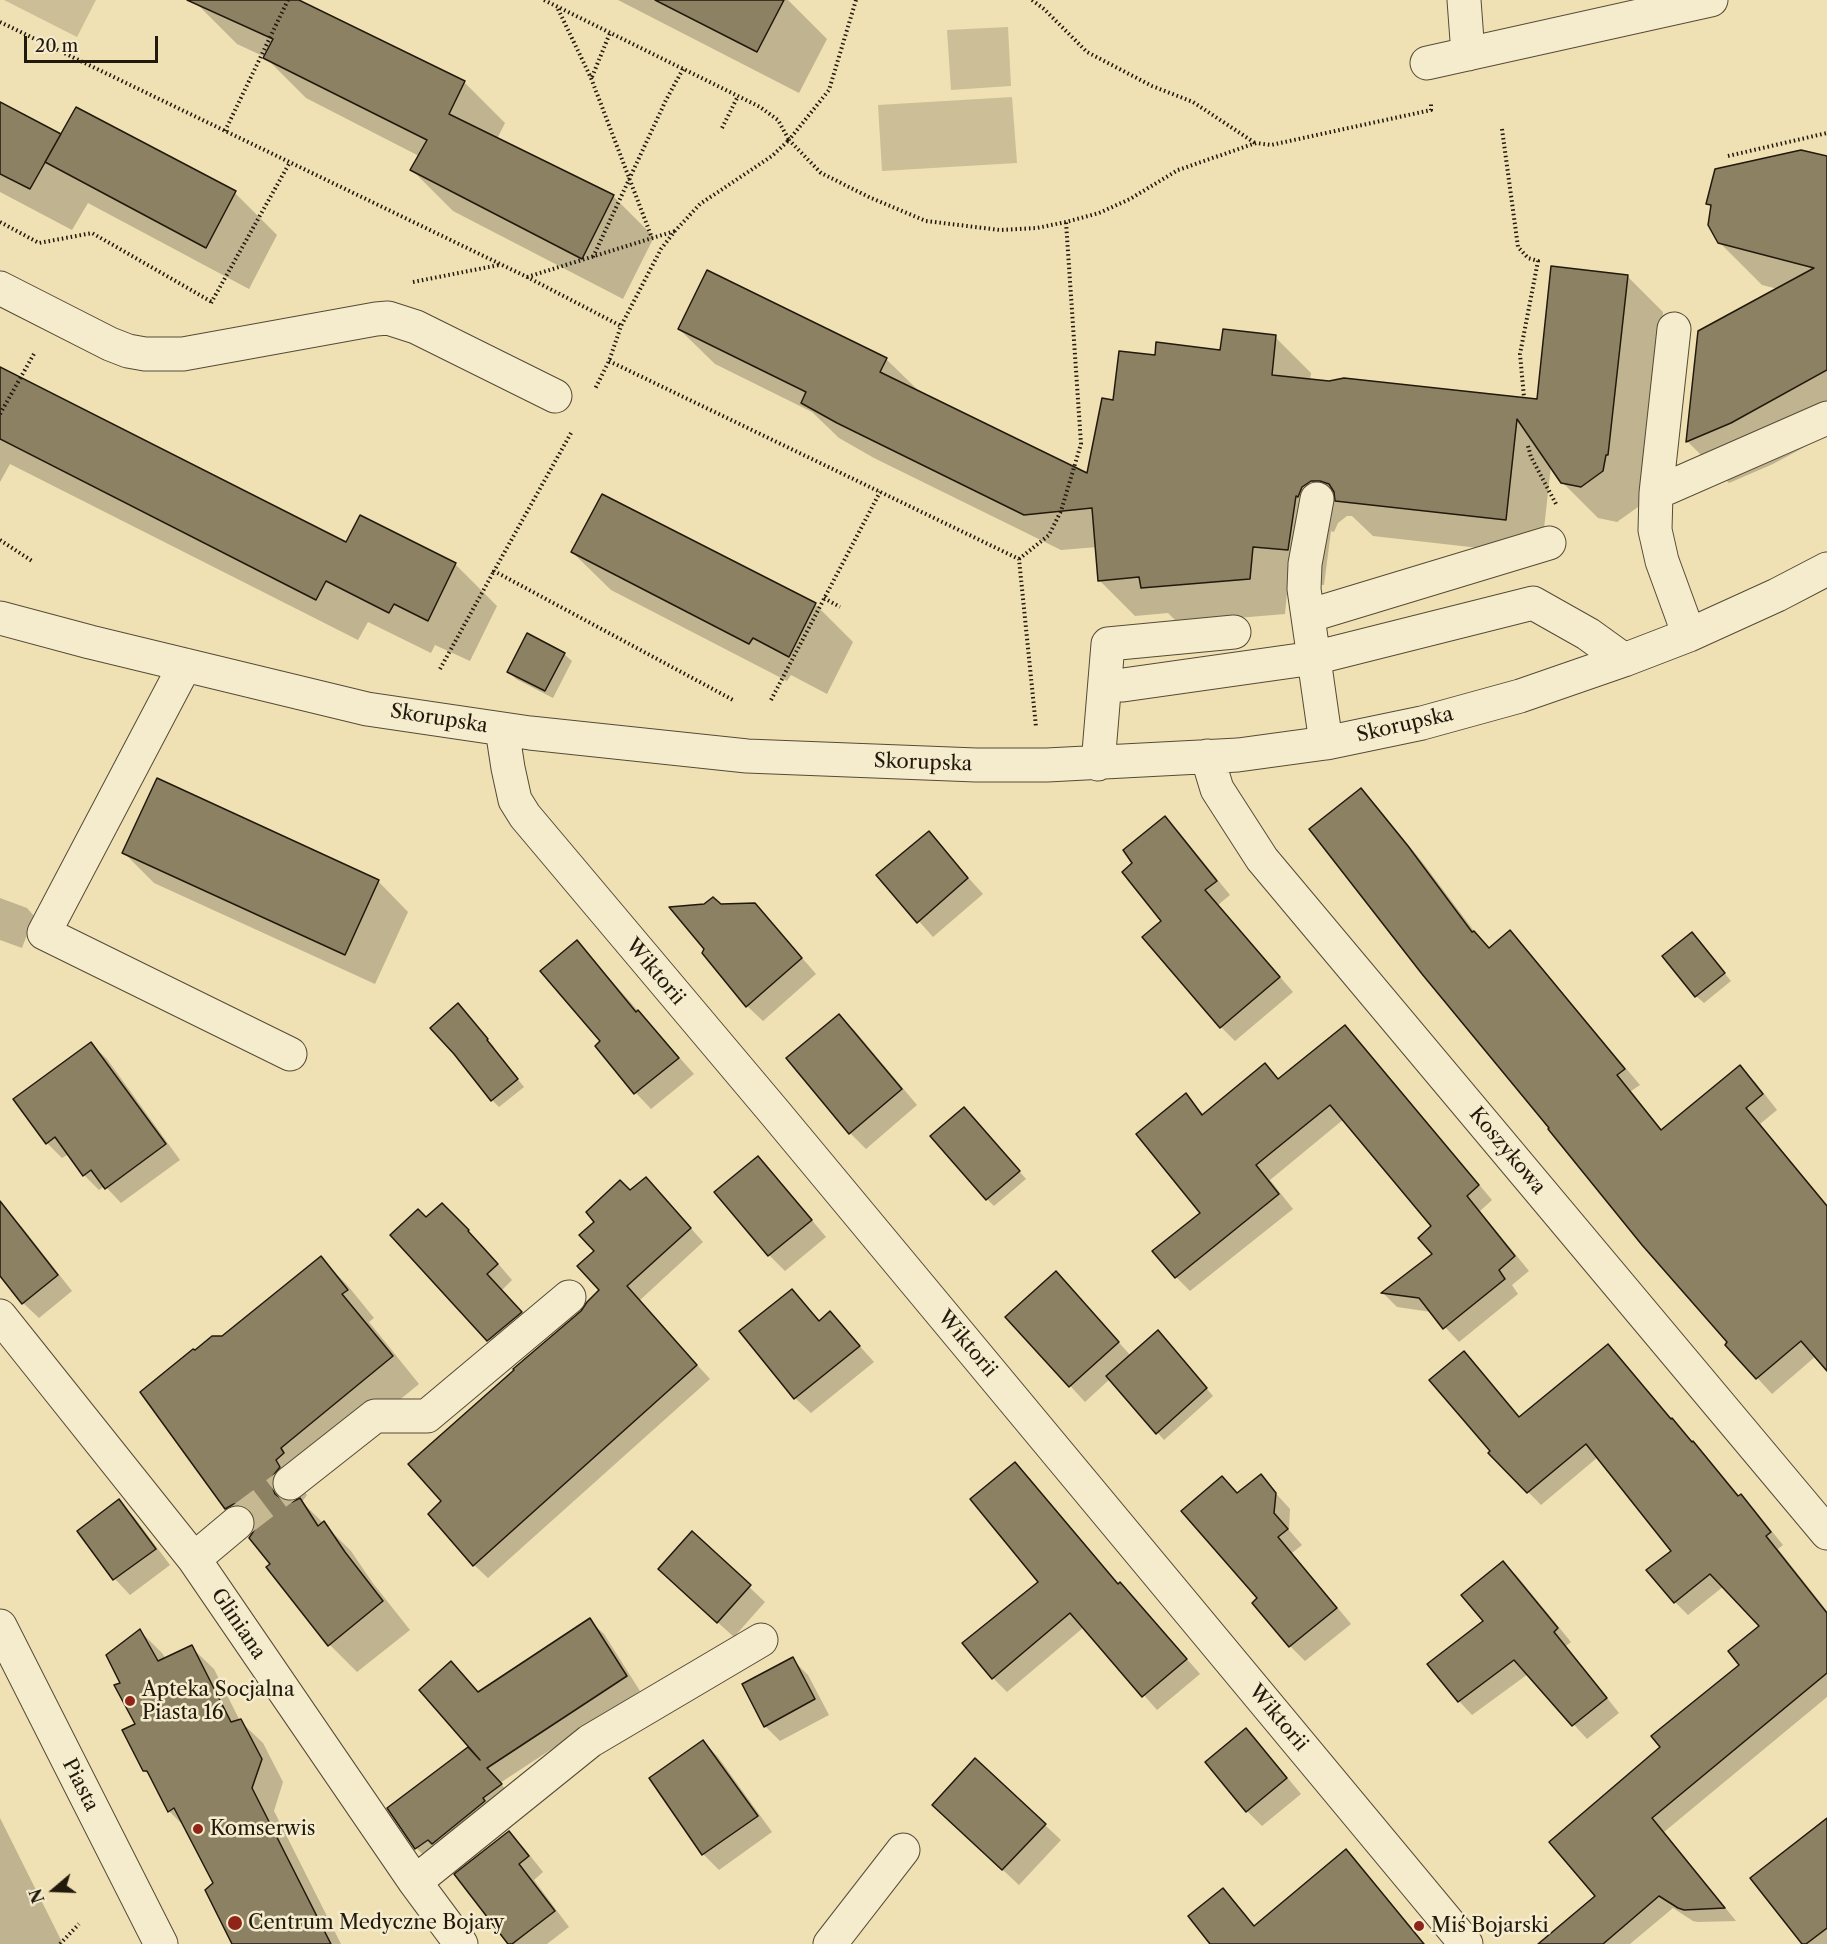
<!DOCTYPE html>
<meta charset="utf-8">
<style>
body{margin:0}
#map{position:relative;width:1827px;height:1944px;overflow:hidden;background:#efe1b3;font-family:"Libre Caslon Text",serif}
canvas{display:block}
.north{position:absolute;left:24px;top:1860px;width:60px;height:60px;-webkit-text-stroke:4px #f5ecce;paint-order:stroke;rotate:251deg;font-size:16px;font-weight:700;line-height:24px;text-align:center;color:#22190d}
.north::after{content:'';display:block;margin:auto;width:21px;height:27px;background:#22190d;clip-path:polygon(50% 0,100% 100%,50% 72%,0 100%)}
.scale{position:absolute;left:24px;top:36px;width:134px;height:27px;box-sizing:border-box;border:3px solid #22190d;border-top:0;padding-left:8px;font-size:18px;line-height:21px;white-space:nowrap;color:#22190d;-webkit-text-stroke:4px #f5ecce;paint-order:stroke}
</style>
<div id="map">
<canvas width="1827" height="1944"></canvas>
<div class="north">N</div>
<div class="scale">20 m</div>
</div>
<script>
const context = document.querySelector('canvas').getContext('2d');
context.lineJoin = 'round';
function fillPath(path, color) { context.fillStyle = color; context.fill(path, 'evenodd'); }
const shape = rows => new Path2D(rows.map(r => 'M' + r).join(''));
function stroke(path, color, width, dash) { context.strokeStyle = color; context.lineWidth = width; context.lineCap = dash ? 'butt' : 'round'; context.setLineDash(dash || []); context.stroke(path); }
function write(font, color, halo, rows, align = 'center') {
  context.font = font + ' "Libre Caslon Text",serif'; context.lineWidth = 5; context.setLineDash([]); context.textBaseline = 'middle'; context.strokeStyle = halo; context.fillStyle = color; for (const [text, x, y, turn = 0] of rows) {
    context.save(); context.translate(x, y); context.rotate((+turn || 0) * Math.PI / 180); context.textAlign = isNaN(turn) ? turn : align; if (halo) context.strokeText(text, 0, 0); context.fillText(text, 0, 0); context.restore();
  }
}
const green = shape([
 [4,0,96,0,77,37],
 [1008,27,1011,86,951,90,947,30],
 [1012,97,1017,163,882,171,878,105]
]);
const shadow = shape([
 [197,0,296,0,464,82,505,123,497,139,613,196,654,237,623,299,453,211,412,170,419,156,306,98,265,57,237,44,196,3],
 [618,0,788,0,827,39,799,93],
 [0,103,60,135,235,193,277,235,249,289,88,203,72,230,0,192],
 [1827,158,1827,435,1773,464,1729,483,1687,441,1778,289,1762,285,1719,242,1713,208,1708,203],
 [1627,276,1663,312,1643,490,1642,490,1638,507,1617,522,1598,518,1562,482,1551,466,1541,555,1373,536,1352,516,1347,516,1338,523,1334,532,1331,531,1324,585,1288,582,1285,614,1178,623,1168,613,1135,616,1100,581,1097,547,1061,550,874,458,839,438,812,412,715,364,679,329,886,359,922,394,1088,476,1115,402,1156,357,1221,352,1275,337,1311,373,1310,381,1538,400],
 [0,369,347,544,455,564,497,606,470,661,435,645,431,653,368,622,358,640,10,464,0,482],
 [572,552,815,604,853,642,827,694,791,675,787,681,611,590],
 [564,654,572,661,553,698,516,679,509,672],
 [1361,790,1376,805,1423,863,1477,935,1490,949,1510,932,1525,948,1640,1085,1631,1091,1662,1130,1740,1067,1755,1082,1777,1110,1760,1124,1827,1205,1827,1368,1816,1356,1772,1394,1727,1345,1729,1343],
 [1165,818,1179,832,1230,895,1218,905,1293,992,1235,1041,1221,1027,1134,863],
 [928,833,983,894,933,937,878,875],
 [124,853,378,881,408,912,375,984,154,883],
 [0,898,27,908,34,916,22,948,0,940],
 [720,906,770,921,816,974,763,1021,747,1006,704,953],
 [1699,941,1731,981,1704,1003,1696,996],
 [577,942,694,1074,651,1109,636,1093,597,1046,602,1042],
 [465,1013,494,1047,493,1048,524,1087,499,1107,492,1100],
 [839,1016,855,1031,917,1105,866,1149,850,1133,794,1066],
 [1345,1027,1359,1041,1492,1200,1480,1211,1529,1271,1512,1285,1518,1294,1459,1342,1431,1312,1397,1307,1383,1293,1434,1254,1433,1227,1344,1119,1270,1180,1293,1209,1190,1291,1176,1277,1203,1213,1186,1095,1204,1115,1265,1065,1280,1080],
 [91,1044,107,1059,180,1160,121,1203,105,1186,99,1190,84,1175,69,1154,62,1158,47,1143],
 [971,1116,1026,1179,994,1206,987,1199],
 [758,1158,773,1174,826,1237,785,1271,769,1255,717,1192],
 [630,1192,660,1193,703,1242,639,1301,710,1379,488,1578,474,1565,443,1501,582,1312,601,1290,596,1251,596,1222],
 [442,1205,483,1246,512,1280,501,1291,537,1328,504,1355,392,1235,426,1219],
 [7,1212,22,1227,72,1291,39,1318,23,1303,0,1273,0,1217],
 [321,1258,348,1286,374,1318,369,1322,419,1384,307,1476,302,1488,307,1495,302,1502,351,1551,372,1582,410,1630,357,1672,330,1645,272,1564,253,1534,226,1508,195,1352,222,1337],
 [1071,1289,1131,1356,1165,1339,1213,1396,1164,1440,1110,1379,1085,1402,1007,1317],
 [792,1291,820,1321,830,1313,874,1362,811,1413,795,1398],
 [1608,1346,1673,1421,1706,1456,1740,1497,1741,1496,1754,1509,1783,1545,1778,1549,1827,1611,1827,1697,1664,1832,1736,1921,1698,1922,1693,1921,1673,1908,1630,1944,1543,1944,1597,1897,1662,1747,1742,1666,1761,1626,1724,1586,1688,1615,1675,1602,1673,1551,1598,1457,1541,1505,1490,1453,1492,1451,1476,1366,1520,1418],
 [1015,1464,1029,1478,1119,1585,1134,1598,1200,1674,1157,1710,1084,1627,1007,1692,993,1678,1041,1582],
 [1260,1476,1290,1509,1289,1530,1302,1545,1292,1553,1351,1624,1305,1661,1290,1646,1259,1599,1238,1495],
 [119,1501,134,1517,170,1565,130,1595,115,1579,79,1531],
 [692,1533,765,1602,734,1637,675,1584],
 [1503,1563,1517,1576,1571,1642,1566,1646,1619,1713,1587,1739,1528,1674,1472,1715,1459,1701],
 [589,1620,604,1634,640,1691,500,1783,515,1799,431,1862,416,1848,389,1808,477,1755,451,1663,479,1693],
 [140,1631,162,1653,166,1659,191,1647,214,1669,240,1721,263,1743,283,1782,274,1811,341,1944,234,1944,215,1883,187,1829,169,1811,152,1778,144,1770,137,1725,122,1684],
 [792,1659,808,1675,829,1715,780,1741,765,1726],
 [1246,1730,1261,1746,1301,1794,1262,1826,1247,1811],
 [703,1741,718,1757,772,1832,719,1870,703,1854,651,1778],
 [975,1760,1061,1840,1019,1885,949,1820],
 [0,1818,63,1944,0,1944],
 [508,1833,524,1848,543,1872,534,1880,569,1927,547,1944,510,1944],
 [1827,1834,1827,1944,1804,1944]
]);
const building = shape([
 [187,0,299,0,465,81,449,114,614,195,582,259,410,170,427,140,263,58,273,39,187,0],
 [655,0,784,0,757,52,655,0],
 [0,102,61,134,30,189,0,174,0,102],
 [76,107,236,191,206,248,45,162,76,107],
 [1801,150,1827,156,1827,370,1731,423,1686,442,1698,331,1814,268,1718,243,1708,225,1711,205,1706,204,1715,169,1801,150],
 [1551,266,1628,275,1608,455,1606,455,1603,471,1581,487,1561,483,1517,419,1506,520,1335,501,1334,492,1329,484,1320,481,1311,481,1302,487,1298,497,1296,496,1288,550,1253,547,1250,579,1141,588,1139,577,1098,581,1092,508,1024,515,837,423,801,403,806,392,678,329,707,270,887,358,880,372,1087,473,1102,398,1113,400,1119,351,1155,355,1156,342,1220,350,1223,329,1276,335,1272,375,1329,381,1344,378,1537,399,1551,266],
 [0,367,346,542,360,515,456,563,428,621,394,604,389,613,326,581,316,600,0,439,0,367],
 [602,494,816,603,789,657,753,638,749,644,571,552,602,494],
 [527,633,565,653,545,691,507,672,527,633],
 [157,778,379,880,345,955,122,853,157,778],
 [1361,788,1408,846,1472,932,1474,931,1489,948,1510,930,1625,1069,1617,1075,1661,1130,1740,1065,1763,1094,1746,1108,1827,1206,1827,1371,1801,1341,1756,1379,1725,1345,1727,1342,1642,1245,1548,1129,1549,1128,1422,974,1309,829,1361,788],
 [1165,816,1217,881,1205,890,1280,977,1220,1028,1142,937,1161,921,1122,872,1132,863,1123,850,1165,816],
 [929,831,968,878,917,923,876,875,929,831],
 [713,897,721,904,755,903,802,958,746,1007,702,953,704,949,669,907,704,904,713,897],
 [1692,932,1725,973,1695,997,1662,956,1692,932],
 [577,940,636,1012,638,1010,679,1058,634,1094,595,1046,600,1041,540,971,577,940],
 [458,1003,488,1039,487,1040,518,1079,491,1101,454,1054,430,1028,458,1003],
 [839,1014,902,1089,849,1134,786,1058,839,1014],
 [1345,1025,1479,1185,1467,1196,1515,1256,1499,1270,1505,1279,1443,1329,1419,1298,1381,1293,1432,1254,1418,1238,1431,1226,1330,1105,1256,1165,1279,1194,1175,1278,1152,1251,1200,1213,1136,1134,1186,1093,1202,1115,1265,1063,1278,1079,1345,1025],
 [91,1042,166,1144,105,1189,91,1170,83,1176,55,1137,46,1144,13,1099,91,1042],
 [964,1107,1020,1171,986,1200,930,1136,964,1107],
 [758,1156,812,1220,768,1256,714,1192,758,1156],
 [646,1177,691,1228,627,1286,697,1365,473,1566,428,1514,441,1501,408,1464,514,1370,513,1369,581,1311,587,1302,599,1290,577,1266,594,1251,579,1235,594,1222,586,1212,620,1180,630,1190,646,1177],
 [0,1201,58,1275,22,1304,0,1276,0,1201],
 [442,1203,469,1230,468,1231,498,1264,487,1274,522,1312,487,1341,390,1235,418,1209,426,1217,442,1203],
 [321,1256,348,1290,342,1294,393,1356,281,1448,284,1453,276,1460,280,1467,272,1477,272,1486,275,1494,284,1501,292,1502,300,1498,318,1526,324,1521,345,1552,383,1601,328,1646,266,1567,270,1564,249,1538,255,1529,255,1519,252,1511,243,1505,234,1504,225,1509,140,1392,193,1349,195,1350,212,1336,222,1336,321,1256],
 [1056,1271,1119,1342,1069,1387,1005,1317,1056,1271],
 [792,1289,819,1321,830,1311,860,1346,794,1399,739,1331,792,1289],
 [1158,1330,1207,1388,1156,1434,1106,1376,1158,1330],
 [1608,1344,1671,1419,1672,1418,1692,1442,1693,1441,1738,1496,1741,1494,1771,1532,1766,1536,1827,1613,1827,1673,1652,1818,1725,1908,1684,1910,1678,1908,1659,1896,1603,1944,1538,1944,1595,1896,1549,1842,1660,1747,1651,1736,1739,1665,1728,1651,1759,1626,1710,1574,1674,1603,1646,1570,1671,1551,1586,1444,1527,1493,1488,1453,1490,1451,1429,1380,1464,1351,1519,1417,1608,1344],
 [1015,1462,1118,1584,1120,1582,1187,1659,1142,1697,1070,1613,992,1679,962,1643,1038,1582,970,1499,1015,1462],
 [1261,1474,1276,1493,1274,1513,1288,1529,1278,1537,1337,1608,1289,1647,1252,1603,1257,1598,1181,1511,1222,1476,1237,1493,1261,1474],
 [119,1499,156,1549,113,1580,77,1531,119,1499],
 [692,1531,751,1585,717,1623,658,1569,692,1531],
 [1503,1561,1558,1628,1554,1632,1607,1698,1572,1726,1514,1660,1458,1702,1427,1664,1483,1621,1461,1595,1503,1561],
 [590,1618,627,1676,487,1768,502,1784,483,1798,485,1801,432,1844,428,1840,415,1849,387,1808,468,1747,480,1760,419,1690,451,1661,478,1692,590,1618],
 [140,1629,158,1661,192,1645,231,1722,241,1719,262,1759,252,1788,331,1944,232,1944,205,1890,213,1883,174,1808,168,1812,147,1771,143,1771,122,1730,135,1724,114,1685,120,1683,106,1655,140,1629],
 [793,1657,815,1699,764,1727,742,1684,793,1657],
 [1246,1728,1287,1778,1246,1812,1205,1762,1246,1728],
 [703,1740,758,1816,702,1855,649,1778,703,1740],
 [975,1758,1046,1824,1002,1870,932,1805,975,1758],
 [1827,1818,1827,1928,1806,1944,1802,1944,1750,1878,1827,1818],
 [509,1831,529,1856,519,1864,555,1911,512,1944,508,1944,454,1874,509,1831],
 [1346,1849,1424,1944,1210,1944,1188,1916,1223,1888,1254,1926,1346,1849]
]);
const minorTunnel = shape([
 [237,1523,290,1483]
]);
const path = shape([
 [544,0,760,107,778,120,789,140,772,156,700,204,675,231,661,249,621,326,609,361,595,389],
 [856,0,829,90,789,140,821,173,871,198,926,221,1000,230,1037,228,1066,222,1099,213,1130,199,1178,170,1256,143,1271,145,1431,110,1431,102],
 [1032,0,1044,9,1087,52,1152,86,1193,102,1255,143],
 [558,9,591,78,652,238],
 [0,22,527,277,621,326],
 [592,77,610,33],
 [722,128,738,96],
 [1502,129,1518,247,1528,258,1538,261,1520,354,1524,397],
 [225,131,288,0],
 [1728,156,1827,133],
 [0,222,39,243,92,233,212,302],
 [593,257,666,100,683,69],
 [527,277,675,231],
 [413,282,499,265],
 [211,303,290,162],
 [609,361,1019,559,1036,727],
 [0,414,35,352],
 [571,433,494,571,735,701],
 [1528,446,1531,457,1556,504],
 [0,540,32,561],
 [1019,559,1049,535,1061,511,1081,444,1066,222],
 [824,598,840,607],
 [440,669,494,571],
 [771,700,880,492],
 [60,1944,79,1924]
]);
const minor = shape([
 [1464,0,1468,54],
 [1427,63,1711,0],
 [0,288,110,344,128,351,145,354,183,354,376,319,388,318,416,327,555,396],
 [1674,329,1656,493,1655,530,1662,561,1689,635],
 [1656,493,1827,418],
 [1317,499,1305,564,1304,589,1326,743],
 [1308,616,1549,543],
 [0,618,90,642,367,709,530,733,747,756,976,765,1047,765,1238,755,1326,743,1422,723,1520,696,1624,660,1689,635,1777,595,1827,569],
 [185,665,44,933,290,1054],
 [1105,685,1123,685,1314,658,1533,603,1588,634,1624,660],
 [502,729,508,768,515,800,525,816,776,1114,1466,1944],
 [1207,756,1217,789,1262,859,1827,1533],
 [1098,764,1108,644,1234,632],
 [0,1316,194,1559,415,1882,461,1944],
 [290,1483,375,1416,427,1416,569,1297],
 [194,1559,237,1523],
 [0,1626,161,1944],
 [415,1882,590,1741,761,1640],
 [830,1944,903,1850]
]);
const markers = [
 [130,1701,6,"#8f2418"],
 [198,1829,6,"#8f2418"],
 [235,1923,8,"#8f2418"],
 [1419,1926,6,"#8f2418"]
];
const streetNames = [
 ["Skorupska",439,719,9],
 ["Skorupska",1405,725,-13],
 ["Skorupska",923,763,2],
 ["Wiktorii",655,972,50],
 ["Koszykowa",1507,1151,50],
 ["Wiktorii",967,1344,50],
 ["Gliniana",238,1624,56],
 ["Wiktorii",1278,1718,50],
 ["Piasta",80,1785,63]
];
const poiNames = [
 ["Apteka Socjalna",142,1690],
 ["Piasta 16",142,1713],
 ["Komserwis",210,1829],
 ["Centrum Medyczne Bojary",248,1923],
 ["Miś Bojarski",1431,1926]
];
fillPath(green, '#ccbf97');
fillPath(shadow, '#0003');
fillPath(building, '#8d8163');
stroke(building, '#22190d', 1.5);
stroke(minorTunnel, '#c6b992', 33, [33, 16]);
stroke(minor, '#554b36', 35);
stroke(path, '#22190d', 4, [1.5, 3]);
stroke(minor, '#f5ecce', 33);
for (const [x, y, r, color] of markers) { const dot = new Path2D(); dot.arc(x, y, r, 0, 2 * Math.PI); context.fillStyle = color; context.fill(dot); stroke(dot, '#f5ecce', 2); }
write('20px', '#22190d', '#f5ecce', streetNames);
write('20px', '#22190d', '#f5ecce', poiNames, 'left');
</script>
